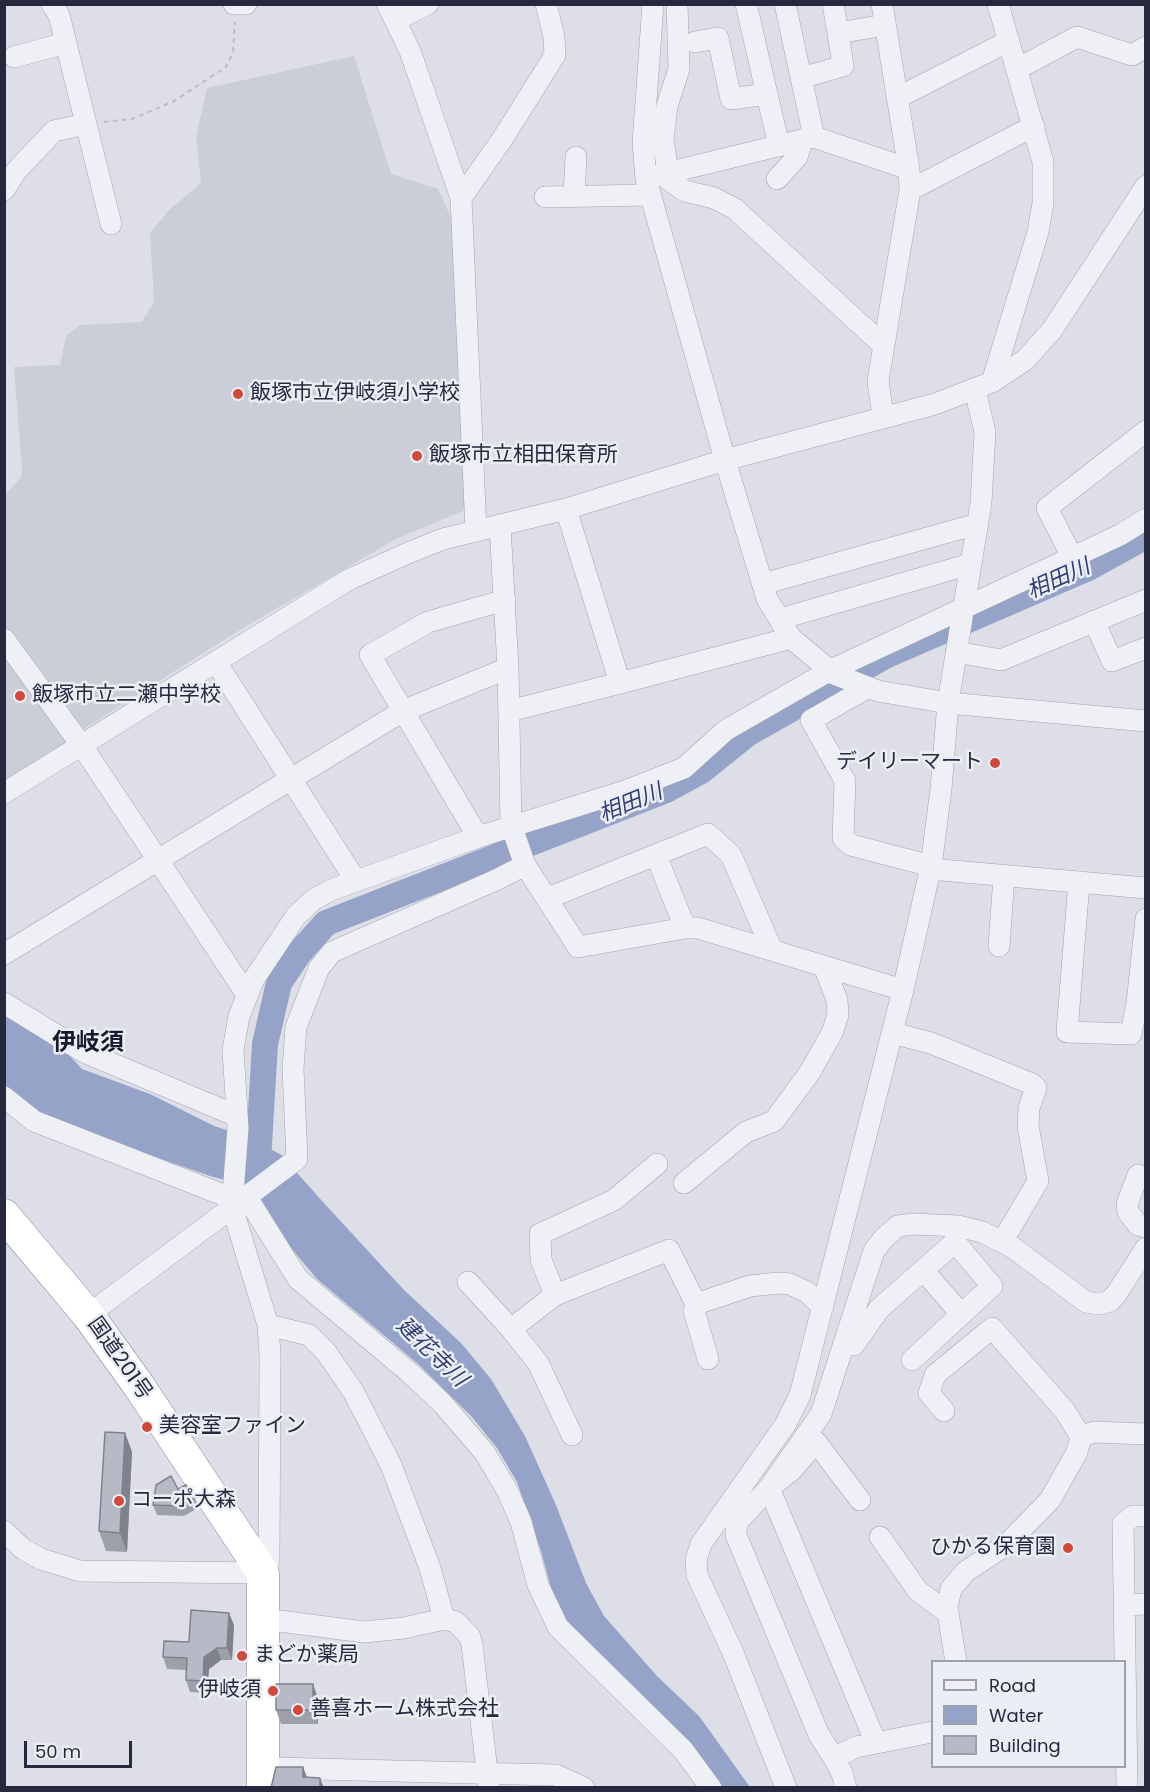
<!DOCTYPE html>
<meta charset="utf-8">
<style>
body{margin:0}
#map{position:relative;width:1150px;height:1792px;overflow:hidden;background:#dddee7;font-family:Poppins,sans-serif}
canvas{display:block}
.frame{position:absolute;inset:0;border:6px solid #26293e;pointer-events:none}
.legend{position:absolute;left:931px;top:1660px;width:195px;height:108px;box-sizing:border-box;background:#eceef5;border:2px solid #9d9fac;margin:0;padding:8px 10px;list-style:none;font-size:18px;color:#26293e}
.legend li{display:flex;align-items:center;gap:12px;height:30px}
.legend b{width:30px;border:2px solid #9d9fac}
.scale{position:absolute;left:24px;top:1741px;width:108px;height:27px;box-sizing:border-box;border:3px solid #26293e;border-top:0;padding-left:8px;font-size:18px;line-height:21px;white-space:nowrap;color:#26293e;-webkit-text-stroke:4px #eceef5;paint-order:stroke}
</style>
<div id="map">
<canvas width="1150" height="1792"></canvas>
<div class="frame"></div>
<ul class="legend">
<li><b style="height:8px;background:#eff0f5"></b>Road</li>
<li><b style="height:16px;background:#96a3c8"></b>Water</li>
<li><b style="height:16px;background:#b7b9c7"></b>Building</li>
</ul>
<div class="scale">50 m</div>
</div>
<script>
const context = document.querySelector('canvas').getContext('2d');
context.lineJoin = 'round';
function fillPath(path, color) { context.fillStyle = color; context.fill(path, 'evenodd'); }
const shape = rows => new Path2D(rows.map(r => 'M' + r).join(''));
function stroke(path, color, width, dash) { context.strokeStyle = color; context.lineWidth = width; context.lineCap = dash ? 'butt' : 'round'; context.setLineDash(dash || []); context.stroke(path); }
function write(font, color, halo, rows, align = 'center') {
  context.font = font + ' Poppins,"Noto Sans JP",sans-serif'; context.lineWidth = 5; context.setLineDash([]); context.textBaseline = 'middle'; context.strokeStyle = halo; context.fillStyle = color; for (const [text, x, y, turn = 0] of rows) {
    context.save(); context.translate(x, y); context.rotate((+turn || 0) * Math.PI / 180); context.textAlign = isNaN(turn) ? turn : align; if (halo) context.strokeText(text, 0, 0); context.fillText(text, 0, 0); context.restore();
  }
}
const built = shape([
 [354,56,391,174,438,189,453,222,465,510,396,539,243,628,82,730,5,631,4,496,21,478,22,469,14,367,60,365,66,336,80,325,142,322,154,302,150,233,169,210,198,186,201,180,196,138,207,88],
 [4,652,67,741,5,779,4,779]
]);
const water = shape([
 [4,1011,68,1054,82,1069,150,1094,214,1126,246,1136,289,1159,298,1174,323,1202,404,1290,461,1343,491,1379,525,1436,556,1505,586,1583,604,1616,657,1676,699,1716,750,1787,716,1787,587,1650,555,1603,541,1551,517,1482,497,1448,471,1416,417,1363,317,1279,291,1248,259,1196,246,1186,210,1176,45,1119,16,1096,5,1086]
]);
const river = shape([
 [258,1161,265,1044,279,983,299,953,326,923,664,791,701,771,747,734,887,655,1088,568,1146,536]
]);
const path = shape([
 [104,122,132,119,174,101,226,67,233,52,235,22]
]);
const minor = shape([
 [52,4,59,15,111,224],
 [234,4,246,4],
 [387,4,410,51,461,198,476,530],
 [653,4,643,143,646,179,725,460,767,599,791,638,834,674,878,691,948,703,1146,721],
 [677,4,679,69,667,106,663,139,669,180,685,191,714,198,735,209,884,346],
 [746,4,779,146],
 [785,4,814,137],
 [833,4,838,33,885,25],
 [882,4,909,169,910,190,878,381,883,416],
 [396,20,428,4],
 [695,42,718,38,731,99,767,94],
 [14,57,66,43],
 [1017,69,1077,37,1132,55,1146,47],
 [801,78,843,66,838,33],
 [897,98,1009,41],
 [655,176,814,137,909,169],
 [777,179,797,157,802,140],
 [4,190,17,170,54,131,86,124],
 [910,190,1034,126],
 [574,196,576,157],
 [545,197,650,195],
 [461,198,503,138,555,55,554,37,546,4],
 [992,382,1038,232,1043,203,1043,162,998,4],
 [566,509,620,683,791,638],
 [500,526,508,668,511,825,525,865,578,947,685,928,698,928,903,990],
 [1072,557,1047,508,1146,431],
 [763,584,977,524],
 [780,619,970,564],
 [1094,621,1112,661,1146,648],
 [4,639,82,746,158,860,403,711,508,668],
 [956,652,1001,660,1146,600],
 [216,662,356,881],
 [867,688,811,720,845,781,843,838,851,845,931,866],
 [509,711,620,683],
 [4,793,348,580,408,553,443,539,566,509,725,460,935,404,992,382,1025,360,1052,330,1146,186],
 [478,837,370,655,428,622,505,600],
 [656,855,685,928],
 [930,869,1146,888],
 [1079,882,1067,1032,1131,1034,1137,1003,1146,1003],
 [548,898,708,834,731,855,772,950],
 [999,946,1004,876],
 [4,954,158,860,247,995],
 [4,1003,84,1052,237,1116],
 [1137,1003,1146,919],
 [892,1033,931,1043,1032,1084,1036,1088,1029,1108,1028,1126,1038,1181,1002,1242],
 [4,1097,34,1121,231,1198],
 [1138,1175,1127,1204,1128,1212,1138,1225,1146,1227],
 [684,1183,746,1132,774,1121,810,1072,832,1033,838,1015,837,1000,824,966],
 [246,1196,298,1279,410,1373,442,1403,485,1453,508,1492,521,1522,538,1585,558,1627,683,1750,711,1788],
 [923,1270,961,1314],
 [468,1282,511,1329],
 [555,1295,541,1260,540,1234,614,1200,657,1164],
 [696,1304,694,1311,708,1359],
 [88,1315,297,1159,293,1069,296,1027,319,968,332,952,498,879,525,865],
 [268,1325,309,1335,326,1352,353,1391,391,1465,430,1568,444,1619],
 [843,1345,854,1345,879,1309,955,1242,992,1286,912,1360],
 [944,1411,929,1393,935,1375,992,1328,1065,1411,1081,1437],
 [572,1435,538,1363,511,1329,555,1295,669,1250,696,1304,750,1286,778,1283,790,1284,807,1292,823,1307],
 [860,1500,816,1442,792,1470,769,1488,876,1743],
 [4,1531,23,1549,41,1559,80,1571,263,1573,269,1560,270,1355,268,1325,232,1207,238,1128,233,1050,239,1016,254,979,296,916,313,900,331,890,478,837,625,791,684,768,726,730,829,671,1120,535,1146,519],
 [880,1537,918,1591,948,1613],
 [1124,1605,1146,1604],
 [264,1619,364,1632,404,1628,444,1619,456,1622,470,1637,472,1645,489,1788],
 [956,1662,947,1607,951,1589,965,1572,1006,1545,1050,1500,1077,1452,1081,1437,1094,1432,1146,1434],
 [834,1758,819,1735,736,1535,736,1527,740,1519,769,1488,821,1414,874,1251,884,1238,898,1226,913,1224,958,1226,982,1232,1012,1247,1086,1302,1099,1304,1110,1301,1117,1293,1146,1248],
 [275,1768,556,1775,584,1788],
 [786,1788,734,1655,697,1575,696,1560,701,1544,785,1425,800,1395,903,990,931,866,941,789,948,703,981,503,985,432,975,390],
 [846,1788,842,1773,834,1758,856,1747,932,1732],
 [1127,1788,1123,1524,1133,1516,1146,1516]
]);
const highway = shape([
 [4,1215,88,1315,139,1386,263,1573,263,1788]
]);
const wall = shape([
 [125,1433,132,1452,127,1552,106,1551,99,1531],
 [178,1489,195,1498,198,1508,184,1516,157,1515,153,1505],
 [234,1625,232,1660,221,1660,209,1669,207,1693,190,1692,186,1680,186,1670,167,1669,163,1657,189,1642],
 [313,1684,318,1699,318,1724,281,1724,276,1710]
]);
const shadedWall = shape([
 [125,1433,132,1452,127,1552,120,1533],
 [229,1613,234,1625,232,1660,227,1648],
 [217,1648,221,1660,209,1669,207,1693,203,1681,204,1657],
 [313,1684,318,1699,318,1724,313,1710],
 [303,1767,309,1782,303,1777],
 [320,1778,324,1788,320,1788]
]);
const building = shape([
 [105,1432,125,1433,120,1533,99,1531,105,1432],
 [171,1476,178,1489,186,1485,195,1498,181,1506,153,1505,156,1485,171,1476],
 [191,1610,229,1613,227,1648,217,1648,204,1657,203,1681,186,1680,187,1658,163,1657,164,1641,189,1642,191,1610],
 [276,1684,313,1684,313,1710,276,1710,276,1684],
 [276,1767,303,1767,303,1777,320,1778,320,1788,271,1788,276,1767]
]);
const markers = [
 [238,394,6,"#d1493d"],
 [417,456,6,"#d1493d"],
 [20,696,6,"#d1493d"],
 [995,763,6,"#d1493d"],
 [147,1427,6,"#d1493d"],
 [119,1501,6,"#d1493d"],
 [1068,1548,6,"#d1493d"],
 [242,1656,6,"#d1493d"],
 [273,1691,6,"#d1493d"],
 [298,1710,6,"#d1493d"]
];
const poiNames = [
 ["飯塚市立伊岐須小学校",250,394],
 ["飯塚市立相田保育所",429,456],
 ["飯塚市立二瀬中学校",32,696],
 ["デイリーマート",983,763,"right"],
 ["美容室ファイン",159,1427],
 ["コーポ大森",131,1501],
 ["ひかる保育園",1056,1548,"right"],
 ["まどか薬局",254,1656],
 ["伊岐須",261,1691,"right"],
 ["善喜ホーム株式会社",310,1710]
];
const streetNames = [
 ["国道201号",119,1359,55]
];
const waterNames = [
 ["相田川",1059,580,-24],
 ["相田川",631,804,-22],
 ["建花寺川",431,1353,44]
];
const quarterNames = [
 ["伊岐須",88,1044]
];
fillPath(built, '#cbcdd9');
fillPath(water, '#96a3c8');
stroke(river, '#96a3c8', 26);
stroke(minor, '#a2a4b1', 22);
stroke(highway, '#84889e', 33);
stroke(path, '#bbbcc5', 2, [4.5, 4.5]);
stroke(minor, '#eff0f5', 21);
stroke(highway, '#fff', 32);
fillPath(wall, '#9d9fab');
fillPath(shadedWall, '#80828b');
fillPath(building, '#b7b9c7');
stroke(building, '#80828b', 1.5);
for (const [x, y, r, color] of markers) { const dot = new Path2D(); dot.arc(x, y, r, 0, 2 * Math.PI); context.fillStyle = color; context.fill(dot); stroke(dot, '#eceef5', 2); }
write('21px', '#26293e', '#eceef5', poiNames, 'left');
write('21px', '#26293e', '#eceef5', streetNames);
write('italic 22px', '#303e72', '#eceef5', waterNames);
write('bold 24px', '#181b2e', '#eceef5', quarterNames);
</script>
